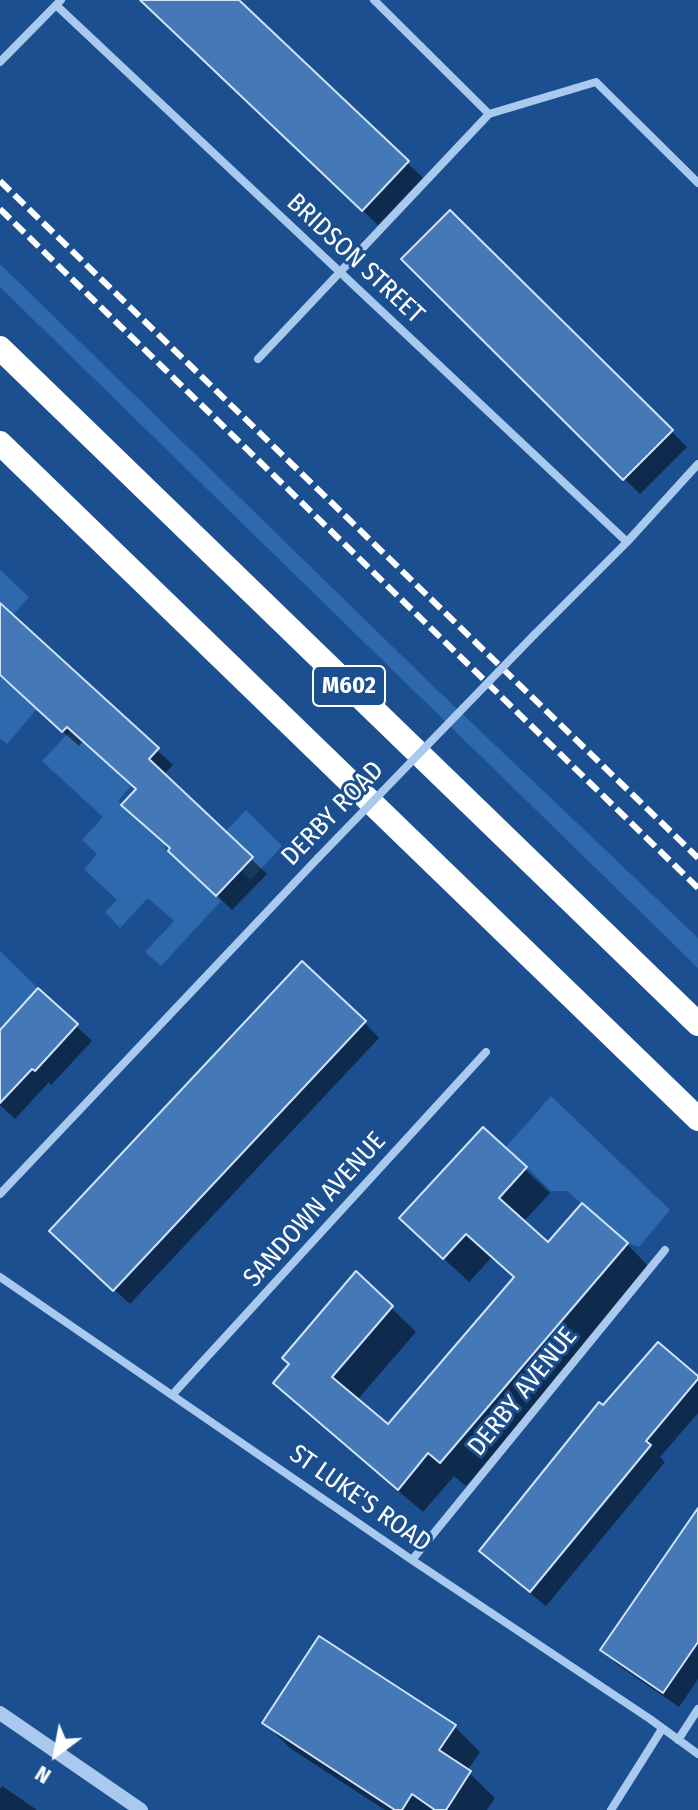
<!DOCTYPE html>
<style>
body{margin:0}
#map{position:relative;width:698px;height:1810px;overflow:hidden;background:#1b4f8f;font-family:"Fira Sans Condensed",sans-serif}
canvas{display:block}
.north{position:absolute;left:16px;top:1714px;width:80px;height:80px;-webkit-text-stroke:6px #1b4f8f;paint-order:stroke;rotate:212deg;font-size:22px;font-weight:700;line-height:32px;text-align:center;color:#fff}
.north::after{content:'';display:block;margin:auto;width:28px;height:36px;background:#fff;clip-path:polygon(50% 0,100% 100%,50% 72%,0 100%)}
</style>
<div id="map">
<canvas width="698" height="1810"></canvas>
<div class="north">N</div>
</div>
<script>
const context = document.querySelector('canvas').getContext('2d');
context.lineJoin = 'round';
function fillPath(path, color) { context.fillStyle = color; context.fill(path, 'evenodd'); }
const shape = rows => new Path2D(rows.map(r => 'M' + r).join(''));
function stroke(path, color, width, dash) { context.strokeStyle = color; context.lineWidth = width; context.lineCap = dash ? 'butt' : 'round'; context.setLineDash(dash || []); context.stroke(path); }
function write(font, color, halo, rows, align = 'center') {
  context.font = font + ' "Fira Sans Condensed",sans-serif'; context.lineWidth = 6; context.setLineDash([]); context.textBaseline = 'middle'; context.strokeStyle = halo; context.fillStyle = color; for (const [text, x, y, turn = 0] of rows) {
    context.save(); context.translate(x, y); context.rotate((+turn || 0) * Math.PI / 180); context.textAlign = isNaN(turn) ? turn : align; if (halo) context.strokeText(text, 0, 0); context.fillText(text, 0, 0); context.restore();
  }
}
const green = shape([
 [0,264,433,686,698,938,698,968,0,287],
 [0,570,29,597,13,615,0,603],
 [0,677,37,709,7,744,0,738],
 [71,730,131,786,118,801,164,843,166,845,164,847,221,901,161,966,145,952,174,921,148,898,120,928,105,912,117,900,84,869,97,854,82,840,103,817,42,761],
 [246,810,282,846,251,880,240,870,253,857,226,831],
 [0,951,38,988,0,1030],
 [551,1096,670,1210,639,1247,628,1243,567,1191,551,1191,506,1147]
]);
const shadow = shape([
 [142,0,237,0,423,178,378,225],
 [450,212,687,447,640,494,403,259],
 [0,606,173,765,163,775,267,874,232,910,171,850,172,849,138,790,83,741,79,746,0,676],
 [364,1022,379,1038,130,1304,67,1246],
 [76,1026,92,1041,51,1085,49,1082,15,1119,0,1105,0,1034],
 [483,1130,550,1193,523,1222,549,1245,627,1244,651,1269,466,1486,454,1476,423,1512,300,1407,275,1383,356,1274,416,1332,357,1400,389,1427,515,1278,492,1257,469,1282,426,1242],
 [698,1378,698,1413,660,1457,665,1462,546,1606,497,1566,481,1550,603,1408],
 [698,1512,698,1679,679,1707,618,1665,602,1650],
 [265,1723,454,1726,480,1752,467,1771,495,1798,487,1810,385,1810,290,1748],
 [2,1786,37,1810,0,1810,0,1789]
]);
const building = shape([
 [140,0,239,0,409,161,362,211,140,0],
 [450,210,673,430,623,480,401,259,450,210],
 [0,603,159,748,149,759,253,857,216,896,168,851,170,848,121,805,136,789,67,727,62,732,0,675,0,603],
 [302,961,366,1021,113,1291,49,1231,302,961],
 [38,988,78,1024,35,1071,32,1069,0,1103,0,1030,38,988],
 [483,1127,527,1167,499,1198,548,1242,582,1203,628,1243,440,1463,428,1453,398,1490,273,1383,289,1364,282,1358,356,1271,393,1306,332,1377,388,1424,514,1277,466,1234,443,1259,399,1218,483,1127],
 [658,1342,698,1376,698,1379,646,1441,651,1445,530,1592,479,1551,599,1402,603,1405,658,1342],
 [698,1508,698,1642,663,1693,600,1650,698,1508],
 [319,1636,456,1725,439,1750,471,1771,446,1810,435,1810,412,1794,402,1810,395,1810,262,1723,319,1636]
]);
const minor = shape([
 [374,0,489,114,596,82,698,183],
 [56,5,627,542],
 [0,62,61,0],
 [258,359,489,114],
 [534,635,627,542,698,464],
 [0,1194,318,858],
 [0,1277,412,1560,650,1719,698,1754],
 [173,1394,486,1052],
 [412,1560,665,1250],
 [678,1740,698,1709],
 [611,1810,662,1729]
]);
const tertiary = shape([
 [0,1713,141,1810]
]);
const motorway = shape([
 [0,348,698,1024],
 [0,443,698,1119]
]);
const rail = shape([
 [0,181,698,858],
 [0,209,698,888]
]);
const minorBridge = shape([
 [318,858,534,635]
]);
const shields = [
 [349,686,72]
];
const shieldNames = [
 ["M602",349,686]
];
const streetNames = [
 ["BRIDSON STREET",355,259,43],
 ["DERBY ROAD",333,814,-46],
 ["SANDOWN AVENUE",315,1210,-48],
 ["DERBY AVENUE",523,1392,-51],
 ["ST LUKE'S ROAD",360,1499,35]
];
fillPath(green, '#2e69ad');
fillPath(shadow, '#0007');
fillPath(building, '#4478b7');
stroke(building, '#cfe3fa', 2);
stroke(minor, '#a9c9ee', 8);
stroke(tertiary, '#a9c9ee', 14);
stroke(motorway, '#fff', 24);
stroke(rail, '#fff', 6, [14, 6]);
stroke(minorBridge, '#a9c9ee', 8);
for (const [x, y, w] of shields) { const box = new Path2D(); box.roundRect(x - w / 2, y - 20, w, 40, 6); context.fillStyle = '#1b4f8f'; context.fill(box); stroke(box, '#fff', 2); }
write('bold 24px', '#fff', null, shieldNames);
write('26px', '#fff', '#1b4f8f', streetNames);
</script>
